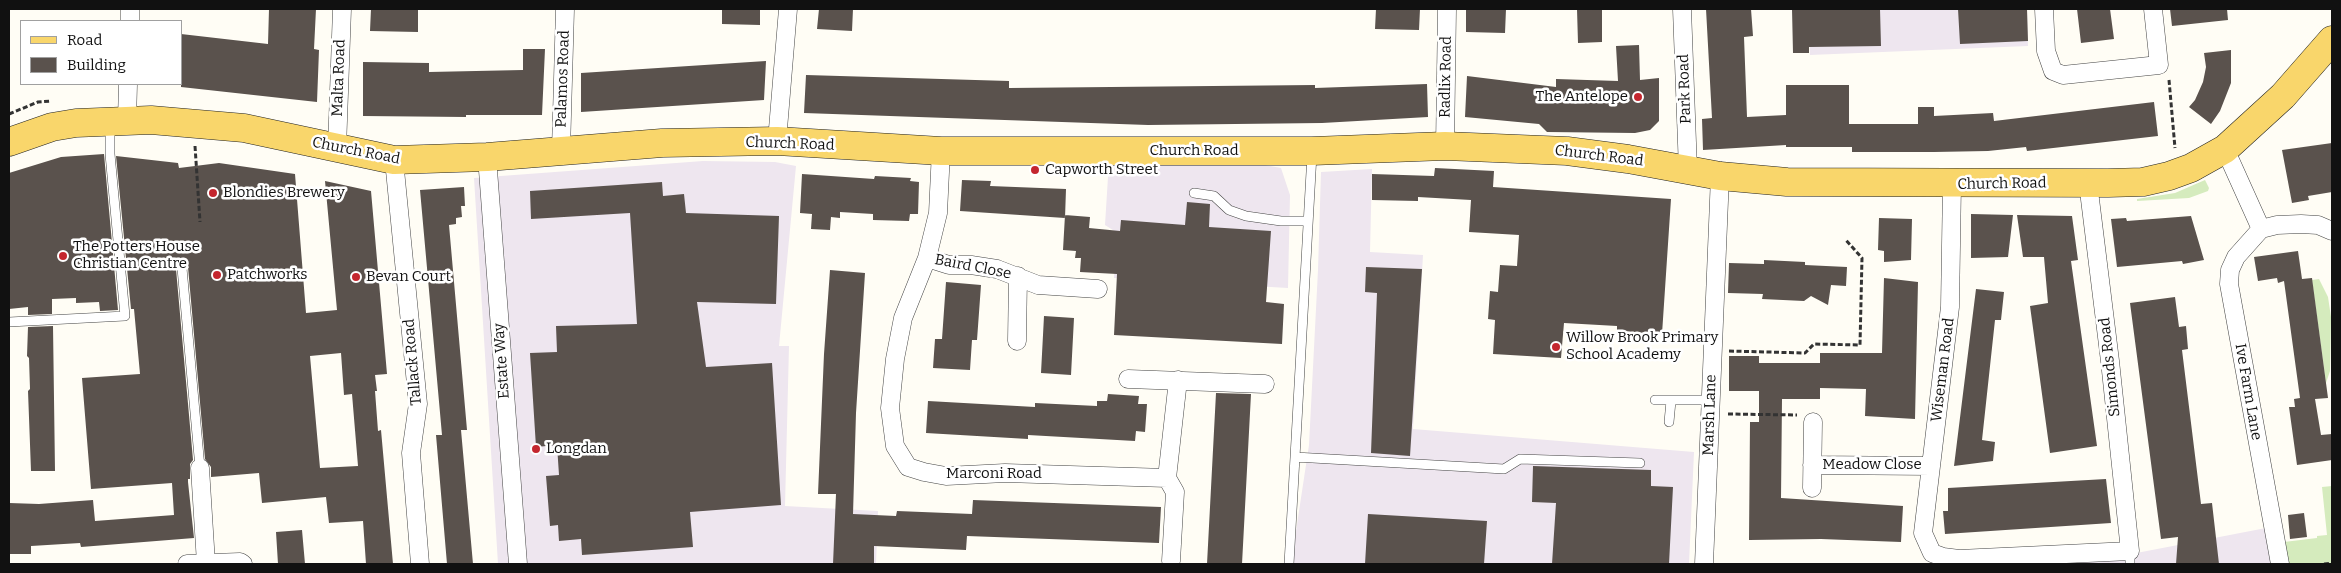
<!DOCTYPE html>
<style>
body{margin:0}
#map{position:relative;width:2341px;height:573px;overflow:hidden;background:#fffdf5;font-family:Bitter,serif}
canvas{display:block}
.frame{position:absolute;inset:0;border:10px solid #111;pointer-events:none}
.legend{position:absolute;left:20px;top:20px;width:162px;height:65px;box-sizing:border-box;background:#fff;border:1px solid #a0a0a0;margin:0;padding:6px 9px;list-style:none;font-size:15px;color:#111}
.legend li{display:flex;align-items:center;gap:10px;height:25px}
.legend b{width:25px;border:1px solid #a0a0a0}
</style>
<div id="map">
<canvas width="2341" height="573"></canvas>
<div class="frame"></div>
<ul class="legend">
<li><b style="height:6px;background:#f9d66b"></b>Road</li>
<li><b style="height:14px;background:#5a524d"></b>Building</li>
</ul>
</div>
<script>
const context = document.querySelector('canvas').getContext('2d');
context.lineJoin = 'round';
function fillPath(path, color) { context.fillStyle = color; context.fill(path, 'evenodd'); }
const shape = rows => new Path2D(rows.map(r => 'M' + r).join(''));
function stroke(path, color, width, dash) { context.strokeStyle = color; context.lineWidth = width; context.lineCap = dash ? 'butt' : 'round'; context.setLineDash(dash || []); context.stroke(path); }
function write(font, color, halo, rows, align = 'center') {
  context.font = font + ' Bitter,serif'; context.lineWidth = 5; context.setLineDash([]); context.textBaseline = 'middle'; context.strokeStyle = halo; context.fillStyle = color; for (const [text, x, y, turn = 0] of rows) {
    context.save(); context.translate(x, y); context.rotate((+turn || 0) * Math.PI / 180); context.textAlign = isNaN(turn) ? turn : align; if (halo) context.strokeText(text, 0, 0); context.fillText(text, 0, 0); context.restore();
  }
}
const industrial = shape([
 [1809,9,2027,9,2028,46,1810,55],
 [703,161,775,162,796,166,779,346,789,346,785,506,878,511,876,564,498,564,474,178],
 [1109,161,1265,165,1281,168,1290,195,1288,288,1114,278,1116,232,1105,225],
 [1372,169,1370,252,1423,255,1413,429,1694,452,1689,564,1291,564,1309,445,1318,270,1321,172],
 [2266,528,2271,564,2021,564,2095,561]
]);
const green = shape([
 [2205,180,2209,188,2208,191,2189,198,2137,201,2137,199,2175,193],
 [2319,279,2328,297,2331,317,2330,371,2326,383,2312,280],
 [2332,486,2332,564,2286,564,2284,542,2317,538,2317,536,2327,535,2322,487]
]);
const building = shape([
 [269,9,316,9,314,49,319,50,317,102,181,87,181,34,268,44],
 [371,9,418,9,418,32,370,31],
 [722,9,760,9,760,25,722,24],
 [819,9,853,9,852,31,817,29],
 [1376,9,1420,9,1419,30,1375,29],
 [1466,9,1506,9,1505,33,1466,32],
 [1577,9,1602,9,1602,42,1578,43],
 [1706,9,1751,9,1753,36,1744,37,1747,117,1786,115,1786,85,1849,85,1849,124,1918,124,1918,107,1934,107,1934,116,1993,113,1994,121,2154,102,2158,136,2027,151,2026,147,1988,151,1934,152,1852,152,1852,147,1786,147,1786,145,1703,150,1702,119,1712,118],
 [1792,9,1880,9,1881,46,1809,47,1809,53,1793,53],
 [1958,9,2027,9,2028,41,1960,44],
 [2077,9,2110,9,2114,39,2081,43],
 [2170,9,2227,9,2228,20,2172,26],
 [1639,45,1640,80,1659,78,1659,121,1650,130,1635,133,1547,132,1539,124,1465,117,1467,76,1556,87,1556,79,1618,81,1616,46],
 [523,49,545,49,542,115,466,115,466,117,363,116,363,62,429,63,429,72,523,70],
 [2231,50,2231,83,2220,111,2211,124,2189,107,2195,100,2203,82,2206,67,2204,53],
 [766,61,764,100,581,112,581,73],
 [806,75,1009,81,1009,88,1315,85,1315,88,1427,84,1428,117,1322,123,1148,125,804,113],
 [2332,143,2332,192,2308,196,2309,200,2292,203,2282,150],
 [104,154,118,310,100,311,99,302,76,303,76,298,52,299,52,314,28,315,28,307,9,309,9,173,61,157],
 [116,156,178,163,179,168,219,163,295,174,306,313,337,310,325,181,371,191,387,374,375,375,377,391,375,391,378,431,381,430,393,564,366,564,363,521,329,523,326,497,262,503,259,473,211,477,211,467,205,459,188,267,182,262,178,263,176,269,193,460,190,464,190,479,188,479,188,482,194,538,81,547,80,543,31,546,31,554,9,554,9,503,39,504,93,500,95,521,174,515,172,483,91,489,82,378,140,374,134,309,131,309],
 [341,353,344,395,352,394,358,466,320,468,310,356],
 [1435,168,1494,171,1493,187,1671,199,1662,334,1617,331,1617,326,1564,323,1561,358,1493,354,1495,320,1488,319,1490,291,1498,292,1500,265,1517,266,1519,235,1469,232,1471,200,1418,197,1418,201,1372,200,1372,174,1434,176],
 [802,174,874,179,875,176,911,178,910,181,919,182,918,214,910,214,909,221,873,220,873,214,840,212,840,218,831,217,830,230,811,229,812,214,800,213],
 [962,180,991,181,990,186,1066,189,1065,218,960,211],
 [662,182,663,196,684,194,686,213,779,216,776,304,697,302,706,367,772,363,781,505,690,512,693,547,582,555,581,539,559,541,558,525,550,526,546,476,559,475,557,445,536,447,530,353,557,352,556,326,637,324,630,213,531,219,530,191],
 [464,187,465,206,461,206,462,217,456,218,456,224,449,225,467,430,461,430,473,564,447,564,436,435,442,435,420,190],
 [1187,202,1210,204,1209,227,1271,231,1266,302,1284,304,1282,344,1114,335,1117,274,1080,272,1081,258,1075,258,1076,251,1063,250,1065,215,1090,217,1089,228,1120,231,1121,220,1185,225],
 [1971,214,2013,215,2008,257,1971,258],
 [2017,215,2072,216,2078,260,2071,261,2097,446,2050,453,2030,306,2048,303,2044,257,2023,257],
 [2191,216,2204,260,2183,264,2182,261,2117,267,2111,219,2126,218,2127,221],
 [1879,218,1912,219,1911,260,1884,262,1884,251,1878,250],
 [2298,251,2302,279,2312,278,2328,398,2315,399,2321,435,2332,434,2332,460,2297,465,2289,407,2295,407,2294,399,2300,398,2284,281,2278,283,2277,278,2258,281,2254,257],
 [1764,260,1805,262,1805,265,1847,267,1846,286,1831,285,1828,305,1811,296,1804,301,1762,299,1763,294,1728,293,1729,263,1764,264],
 [1366,267,1422,269,1410,456,1371,453,1377,293,1365,292],
 [830,270,865,273,856,413,853,514,896,516,897,511,972,514,973,500,1161,507,1159,543,967,536,966,550,874,546,874,564,833,564,836,494,818,494,824,354],
 [1884,278,1918,282,1915,419,1865,416,1866,389,1820,388,1820,399,1782,399,1781,498,1903,506,1901,542,1821,539,1749,540,1750,422,1759,422,1759,391,1729,391,1729,356,1759,356,1759,363,1820,363,1820,353,1882,353],
 [946,282,981,285,977,340,972,340,970,370,933,368,935,339,942,339],
 [1976,289,2004,292,2001,320,1995,320,1982,440,1995,442,1993,461,1954,466],
 [2175,297,2179,327,2186,326,2188,349,2182,350,2201,504,2212,503,2219,564,2176,564,2178,537,2161,539,2130,303],
 [1044,316,1074,318,1071,375,1041,373],
 [53,326,55,471,31,471,28,391,30,389,29,358,27,356,28,327],
 [1216,393,1251,394,1242,564,1207,564],
 [1108,394,1139,396,1138,404,1147,404,1145,432,1136,431,1135,441,1028,435,1028,439,926,433,928,401,1035,407,1035,403,1097,406,1097,401,1107,401],
 [1533,466,1651,470,1651,486,1673,487,1669,564,1552,564,1556,503,1532,502],
 [2106,479,2111,523,1945,534,1943,511,1948,511,1948,488],
 [2304,513,2307,537,2290,539,2288,515],
 [1368,514,1487,521,1484,564,1365,564],
 [302,530,305,564,278,564,276,532]
]);
const path = shape([
 [2169,80,2175,148],
 [9,114,38,102,51,101],
 [195,146,200,222],
 [1729,351,1805,353,1814,344,1860,345,1862,258,1845,239],
 [1728,414,1797,415],
 [2324,564,2332,563]
]);
const lane = shape([
 [1194,193,1214,196,1229,210,1246,216,1281,221,1308,221],
 [182,268,200,468],
 [9,322,125,316,110,154,110,124],
 [1655,400,1711,400],
 [1669,422,1671,401],
 [1295,457,1504,469,1520,459,1640,463],
 [2130,551,2130,564],
 [1289,564,1312,154]
]);
const street = shape([
 [1682,9,1688,170],
 [2044,9,2046,51,2053,71,2063,75,2159,65,2153,9],
 [130,21,130,9],
 [127,120,128,84],
 [777,141,788,9],
 [1445,146,1447,9],
 [337,148,342,9],
 [2225,149,2261,229],
 [561,150,565,9],
 [941,151,938,213,927,258,903,318,895,359,890,408,895,446,908,467,924,472,946,476,1005,473,1167,478,1178,380],
 [487,157,518,564],
 [394,160,418,404,411,453,420,564],
 [1952,184,1950,307,1923,533,1932,553,1943,557,1959,559,2130,551,2110,361,2088,183],
 [2261,229,2236,257,2230,270,2229,284,2280,564],
 [2261,229,2277,225,2301,224,2318,225,2332,231],
 [927,258,949,265,971,265,997,269,1038,285,1098,289],
 [1017,341,1018,276],
 [1128,379,1265,384],
 [1812,465,1931,466],
 [200,468,206,563],
 [1167,478,1175,492,1171,561],
 [1812,488,1813,422],
 [187,564,240,562,243,564],
 [1704,564,1720,176]
]);
const primary = shape([
 [9,142,52,127,76,123,151,120,244,128,394,160,487,157,662,143,777,141,941,151,1312,151,1445,146,1567,151,1628,159,1720,176,1787,182,2108,183,2143,182,2169,176,2191,168,2225,149,2283,96,2332,40]
]);
const markers = [
 [1638,97,5,"#c4262e"],
 [1035,170,5,"#c4262e"],
 [213,193,5,"#c4262e"],
 [63,256,5,"#c4262e"],
 [217,275,5,"#c4262e"],
 [356,277,5,"#c4262e"],
 [1556,347,5,"#c4262e"],
 [536,449,5,"#c4262e"]
];
const streetNames = [
 ["Radlix Road",1446,77,-89],
 ["Malta Road",339,78,-88],
 ["Palamos Road",563,79,-88],
 ["Park Road",1685,89,-92],
 ["Church Road",790,144,2],
 ["Church Road",356,151,11],
 ["Church Road",1194,151],
 ["Church Road",1599,156,7],
 ["Church Road",2002,184,-1],
 ["Baird Close",973,267,11],
 ["Estate Way",502,361,-94],
 ["Tallack Road",413,362,-95],
 ["Simonds Road",2110,367,-96],
 ["Wiseman Road",1943,370,-83],
 ["Ive Farm Lane",2248,392,80],
 ["Marsh Lane",1710,415,-88],
 ["Meadow Close",1872,465],
 ["Marconi Road",994,474]
];
const poiNames = [
 ["The Antelope",1628,97,"right"],
 ["Capworth Street",1045,170],
 ["Blondies Brewery",223,193],
 ["The Potters House",73,247],
 ["Christian Centre",73,264],
 ["Patchworks",227,275],
 ["Bevan Court",366,277],
 ["Willow Brook Primary",1566,338],
 ["School Academy",1566,355],
 ["Longdan",546,449]
];
fillPath(industrial, '#eee6ef');
fillPath(green, '#d5ebbd');
fillPath(building, '#5a524d');
stroke(lane, '#444', 10);
stroke(street, '#444', 19);
stroke(primary, '#222', 29);
stroke(path, '#333', 3, [5, 2.5]);
stroke(lane, '#fff', 9);
stroke(street, '#fff', 18);
stroke(primary, '#f9d66b', 28);
for (const [x, y, r, color] of markers) { const dot = new Path2D(); dot.arc(x, y, r, 0, 2 * Math.PI); context.fillStyle = color; context.fill(dot); stroke(dot, '#fff', 2); }
write('15px', '#111', '#fff', streetNames);
write('15px', '#111', '#fff', poiNames, 'left');
</script>
